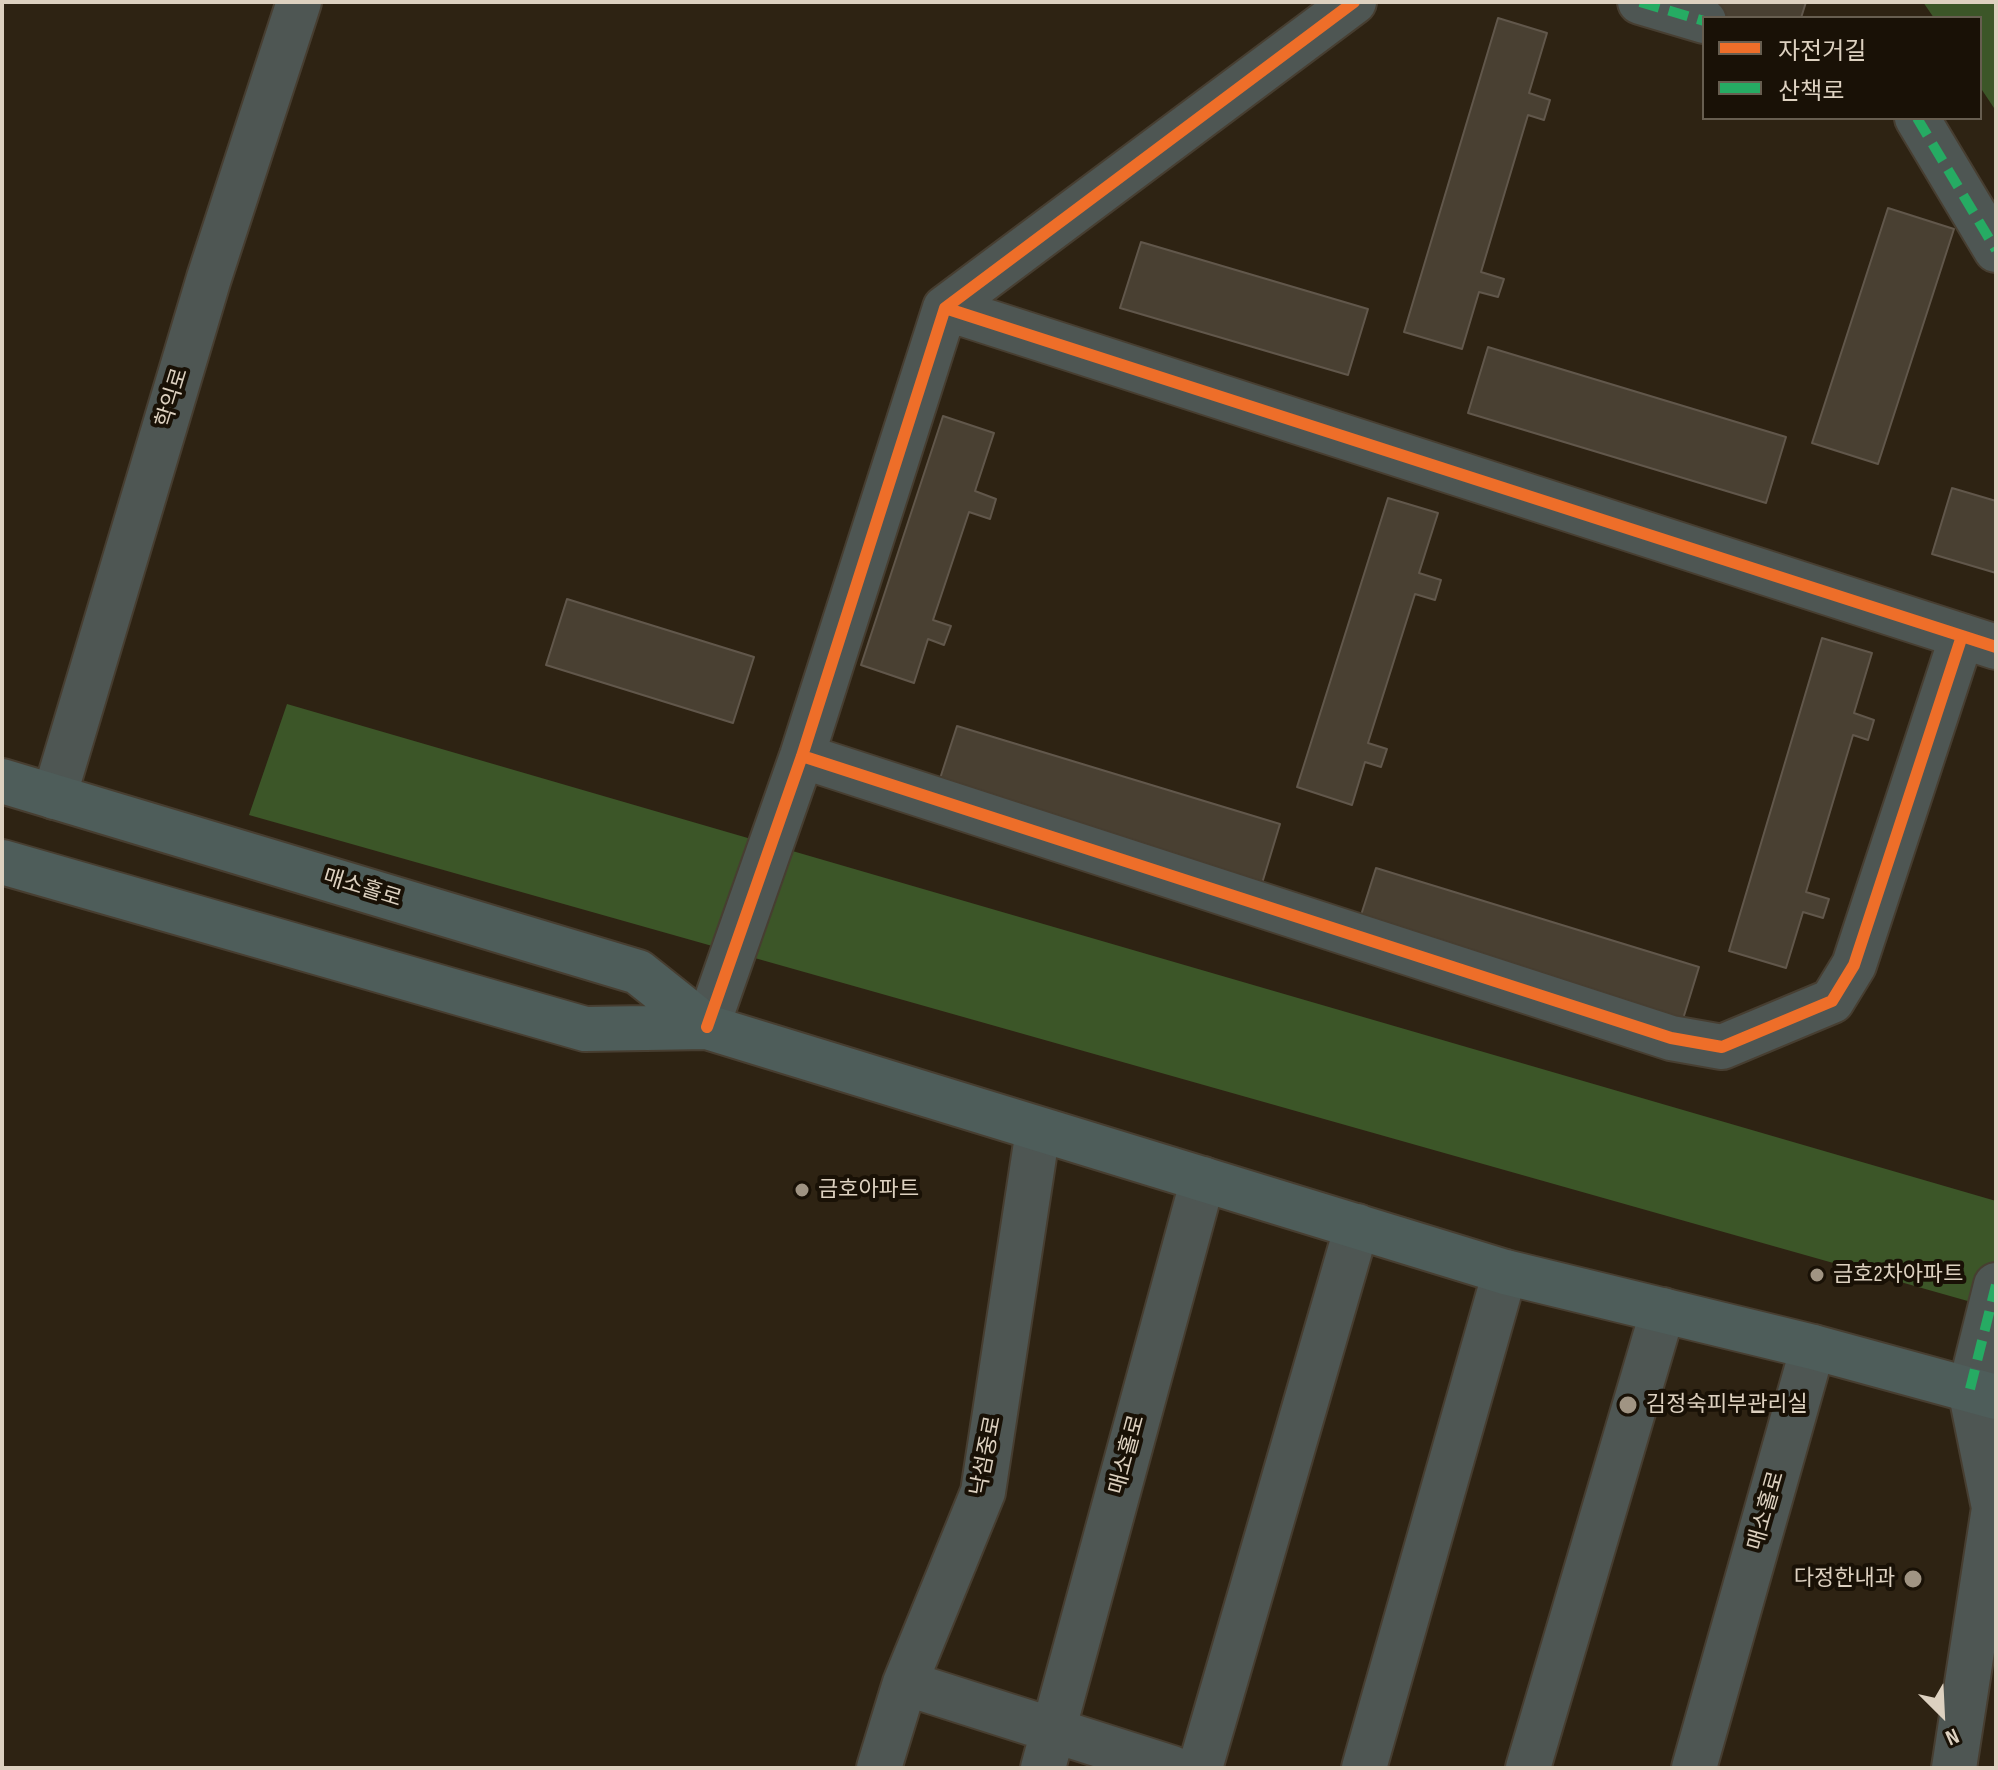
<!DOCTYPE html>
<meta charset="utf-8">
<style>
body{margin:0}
#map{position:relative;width:1998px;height:1770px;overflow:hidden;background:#2e2313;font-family:"Sofia Sans Condensed","Noto Sans KR",sans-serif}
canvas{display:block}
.frame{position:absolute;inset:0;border:4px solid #ddd1c0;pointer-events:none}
.legend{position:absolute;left:1702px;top:16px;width:280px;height:104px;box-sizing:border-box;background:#191106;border:2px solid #675e50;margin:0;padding:10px 14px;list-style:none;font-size:24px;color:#ddd1c0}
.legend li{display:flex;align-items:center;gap:16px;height:40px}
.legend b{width:40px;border:2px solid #675e50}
.north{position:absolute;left:1902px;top:1674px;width:80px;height:80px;-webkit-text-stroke:6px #191106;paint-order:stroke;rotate:156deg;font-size:22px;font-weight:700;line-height:32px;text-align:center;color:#ddd1c0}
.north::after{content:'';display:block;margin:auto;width:28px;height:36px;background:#ddd1c0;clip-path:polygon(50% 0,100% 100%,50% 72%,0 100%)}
</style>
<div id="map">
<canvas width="1998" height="1770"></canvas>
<div class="frame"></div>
<ul class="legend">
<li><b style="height:10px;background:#ee6e29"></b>자전거길</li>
<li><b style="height:10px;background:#26ab63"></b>산책로</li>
</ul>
<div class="north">N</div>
</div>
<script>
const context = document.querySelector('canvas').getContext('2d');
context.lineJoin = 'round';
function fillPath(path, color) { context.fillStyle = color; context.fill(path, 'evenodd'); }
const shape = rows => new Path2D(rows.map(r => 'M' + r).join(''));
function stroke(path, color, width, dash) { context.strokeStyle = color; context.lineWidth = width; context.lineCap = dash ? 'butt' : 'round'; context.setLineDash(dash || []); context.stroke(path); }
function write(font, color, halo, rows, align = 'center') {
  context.font = font + ' "Sofia Sans Condensed","Noto Sans KR",sans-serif'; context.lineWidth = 8; context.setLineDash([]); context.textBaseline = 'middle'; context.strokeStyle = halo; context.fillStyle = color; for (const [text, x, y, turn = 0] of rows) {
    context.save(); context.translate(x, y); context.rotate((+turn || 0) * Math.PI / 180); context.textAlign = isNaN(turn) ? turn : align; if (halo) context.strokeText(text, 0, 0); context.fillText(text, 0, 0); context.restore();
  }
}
const green = shape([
 [1923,2,1996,2,1996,111,1980,87,1980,18,1934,18],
 [287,704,1996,1201,1996,1309,249,815]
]);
const building = shape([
 [1661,2,1806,2,1801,18,1711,18,1661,2],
 [1498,18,1547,33,1529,93,1550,100,1544,120,1528,115,1481,272,1504,279,1498,297,1479,292,1462,349,1404,332,1498,18],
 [1888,208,1954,229,1878,464,1812,443,1888,208],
 [1141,242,1368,309,1348,375,1120,308,1141,242],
 [1488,347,1786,437,1766,503,1468,413,1488,347],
 [943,416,994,433,975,491,996,499,990,519,969,512,933,620,951,626,944,645,928,639,914,683,861,665,943,416],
 [1952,488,1996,501,1996,573,1932,554,1952,488],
 [1388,498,1438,513,1419,573,1441,580,1435,600,1415,594,1368,743,1387,749,1381,767,1365,762,1352,805,1297,787,1388,498],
 [567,599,754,657,733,723,546,665,567,599],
 [1822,638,1872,653,1854,713,1874,720,1868,740,1853,735,1806,892,1829,899,1823,918,1803,912,1786,968,1729,951,1822,638],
 [957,726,1280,824,1260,890,936,791,957,726],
 [1376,868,1699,967,1679,1032,1355,934,1376,868]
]);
const minor = shape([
 [1640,2,1704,21],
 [1917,118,1996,250],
 [945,308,1996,647],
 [802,756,1671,1038,1722,1047,1832,1001,1854,965,1962,636],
 [54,797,209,278,299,2],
 [707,1027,802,756,945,308,1354,2],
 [905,1683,1172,1768],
 [879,1768,905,1683,983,1492,1038,1130],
 [1043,1768,1203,1179],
 [1200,1768,1357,1226],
 [1364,1768,1505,1272],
 [1528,1768,1663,1310],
 [1694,1768,1813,1347],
 [1954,1768,1994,1508,1970,1389,1996,1285]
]);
const major = shape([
 [2,781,638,972,707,1027],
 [2,862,585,1029,707,1027,1505,1272,1813,1347,1996,1397]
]);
const quiet = shape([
 [1640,2,1704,21],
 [1917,118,1996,250],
 [1970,1389,1996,1285]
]);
const cycleway = shape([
 [945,308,1996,647],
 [802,756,1671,1038,1722,1047,1832,1001,1854,965,1962,636],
 [707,1027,802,756,945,308,1354,2]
]);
const markers = [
 [802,1190,8,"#a09483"],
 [1817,1275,8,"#a09483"],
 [1628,1405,10,"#a09483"],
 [1913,1579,10,"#a09483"]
];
const streetNames = [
 ["학익로",173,398,-73],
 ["매소홀로",362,889,17],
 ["매소홀로",1128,1455,-75],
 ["낙섬중로",987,1456,-79],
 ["매소홀로",1767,1511,-74]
];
const poiNames = [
 ["금호아파트",818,1190],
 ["금호2차아파트",1833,1275],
 ["김정숙피부관리실",1646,1405],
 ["다정한내과",1895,1579,"right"]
];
fillPath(green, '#3c5628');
fillPath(building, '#494032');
stroke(building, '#61574b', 2);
stroke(minor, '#473e31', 48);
stroke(major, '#473e31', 48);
stroke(minor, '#4e5653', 44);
stroke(major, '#4e5d5a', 44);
stroke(quiet, '#26ab63', 10, [20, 10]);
stroke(cycleway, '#ee6e29', 12);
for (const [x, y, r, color] of markers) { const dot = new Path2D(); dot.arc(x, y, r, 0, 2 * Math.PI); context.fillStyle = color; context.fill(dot); stroke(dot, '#191106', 3); }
write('22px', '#ddd1c0', '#191106', streetNames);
write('22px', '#ddd1c0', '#191106', poiNames, 'left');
</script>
